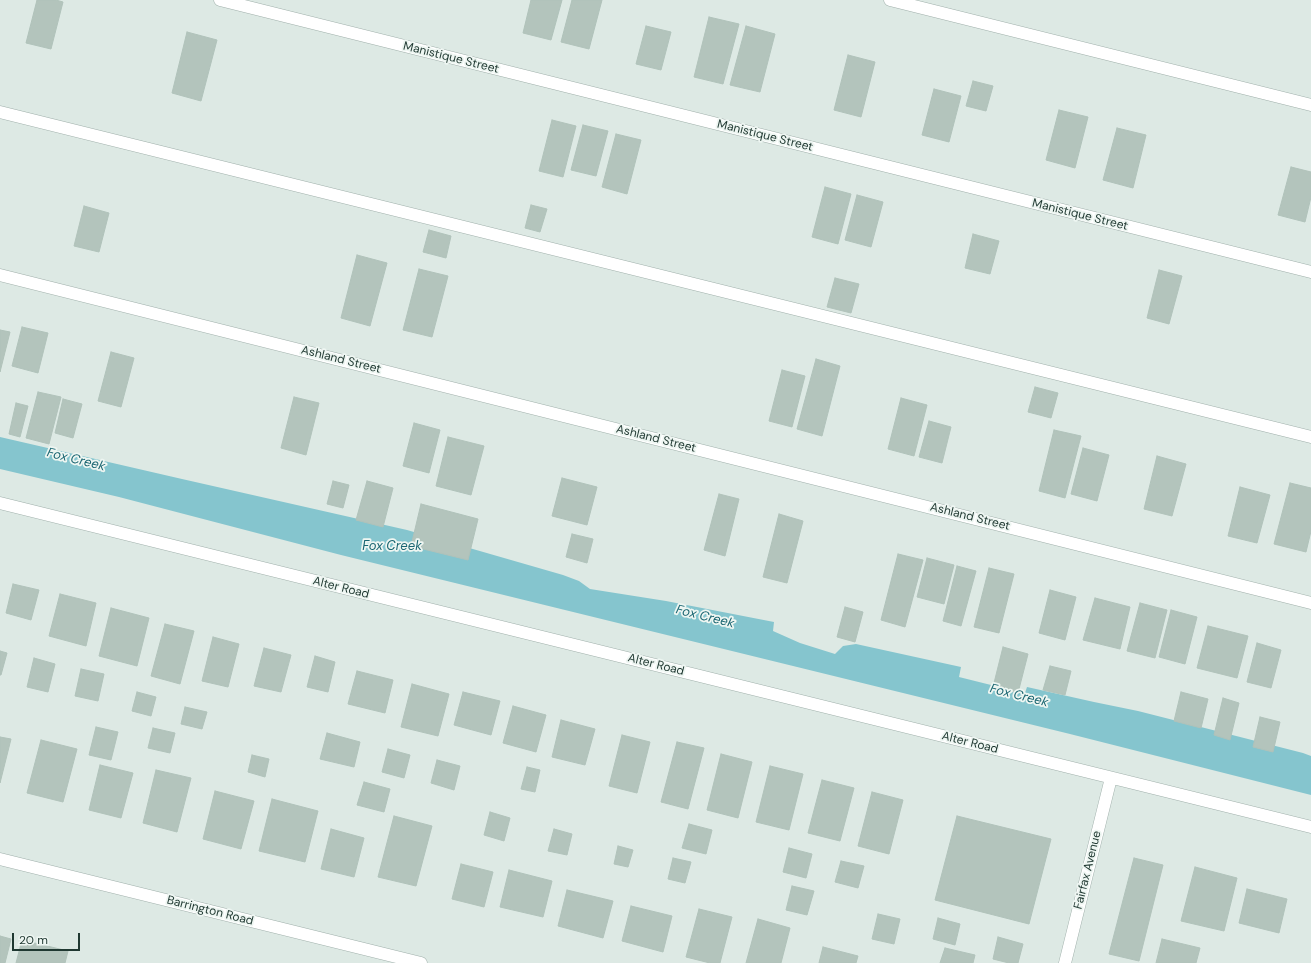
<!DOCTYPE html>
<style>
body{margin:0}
#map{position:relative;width:1311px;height:963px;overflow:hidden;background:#dde9e4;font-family:"DM Sans",sans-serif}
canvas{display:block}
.scale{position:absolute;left:12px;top:933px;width:68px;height:18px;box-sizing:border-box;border:2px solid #1f3831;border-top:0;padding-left:5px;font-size:12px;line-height:14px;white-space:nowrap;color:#1f3831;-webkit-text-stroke:3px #eef6f2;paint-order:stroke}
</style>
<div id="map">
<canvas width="1311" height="963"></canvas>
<div class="scale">20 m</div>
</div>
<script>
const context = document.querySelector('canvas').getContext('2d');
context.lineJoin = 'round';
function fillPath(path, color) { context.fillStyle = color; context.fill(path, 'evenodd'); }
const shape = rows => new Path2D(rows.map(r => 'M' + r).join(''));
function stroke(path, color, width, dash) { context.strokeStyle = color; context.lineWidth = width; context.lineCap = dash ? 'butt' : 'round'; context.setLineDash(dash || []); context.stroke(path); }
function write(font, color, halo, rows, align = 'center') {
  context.font = font + ' "DM Sans",sans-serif'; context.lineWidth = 3.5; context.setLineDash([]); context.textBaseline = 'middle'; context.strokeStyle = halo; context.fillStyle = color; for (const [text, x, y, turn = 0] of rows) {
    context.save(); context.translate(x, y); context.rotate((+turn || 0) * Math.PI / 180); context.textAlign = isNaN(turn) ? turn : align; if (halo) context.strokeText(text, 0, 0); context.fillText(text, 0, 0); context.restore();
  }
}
const water = shape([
 [0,437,182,479,407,530,563,575,579,581,590,589,666,601,774,622,773,631,800,643,835,654,843,646,856,644,961,667,959,677,987,684,1025,693,1027,687,1094,702,1138,711,1303,753,1311,756,1311,795,1070,734,341,555,119,497,0,469]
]);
const building = shape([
 [37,0,56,0,63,2,51,49,26,43,37,0],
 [531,0,562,0,551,40,523,33,531,0],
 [572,0,602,0,589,49,561,42,572,0],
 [709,17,739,24,723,84,694,77,709,17],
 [646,26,671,32,661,70,636,64,646,26],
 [746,26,775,34,760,92,730,85,746,26],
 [187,32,217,40,201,101,172,93,187,32],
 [848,55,875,62,861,117,834,110,848,55],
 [973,81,993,86,986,111,966,106,973,81],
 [934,89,961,96,949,142,922,135,934,89],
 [1059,110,1088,117,1075,168,1046,160,1059,110],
 [552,120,576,126,563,177,539,171,552,120],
 [583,125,608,131,596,176,571,170,583,125],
 [1117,128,1146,135,1133,188,1103,180,1117,128],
 [616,134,641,140,627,194,602,187,616,134],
 [1291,167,1311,172,1311,197,1305,222,1278,215,1291,167],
 [825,187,851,194,838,244,812,237,825,187],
 [857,195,883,202,871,247,845,240,857,195],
 [531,205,547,209,540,232,525,228,531,205],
 [84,206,109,213,99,252,74,246,84,206],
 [429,230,451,236,446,258,423,252,429,230],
 [973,234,999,241,990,274,965,268,973,234],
 [357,255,387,263,370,326,341,318,357,255],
 [419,269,448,276,432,337,403,330,419,269],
 [1159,270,1182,276,1169,324,1147,318,1159,270],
 [835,278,859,284,851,313,827,307,835,278],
 [22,327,48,333,38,373,12,366,22,327],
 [0,330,10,332,0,372,0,330],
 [111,352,134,358,121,407,98,401,111,352],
 [816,359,840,366,822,436,797,429,816,359],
 [782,370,805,376,792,427,769,421,782,370],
 [1035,387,1058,393,1051,418,1028,412,1035,387],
 [38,392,61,397,49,444,26,438,38,392],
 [294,397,319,403,306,455,281,448,294,397],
 [901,398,927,405,914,456,888,449,901,398],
 [63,399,82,404,73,438,55,433,63,399],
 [16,403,28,406,20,437,9,434,16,403],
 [929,421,951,427,942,463,919,457,929,421],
 [414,423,440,430,429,473,403,466,414,423],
 [1054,430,1081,436,1065,498,1039,491,1054,430],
 [448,437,484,446,471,495,436,486,448,437],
 [1083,448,1109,455,1097,501,1071,494,1083,448],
 [1157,456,1186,464,1172,516,1144,509,1157,456],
 [562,478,597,487,587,525,552,516,562,478],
 [333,481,349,485,343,508,327,504,333,481],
 [367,481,393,488,383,527,356,520,367,481],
 [1290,483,1311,488,1311,531,1306,552,1274,544,1290,483],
 [1240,487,1270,495,1257,543,1228,536,1240,487],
 [719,494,739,499,725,556,704,550,719,494],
 [421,504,478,519,468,560,411,546,421,504],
 [779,514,803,521,787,583,763,577,779,514],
 [572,534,593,539,587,563,566,557,572,534],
 [898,554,923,560,905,627,881,620,898,554],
 [927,558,954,565,944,604,917,597,927,558],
 [957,566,976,571,961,626,943,621,957,566],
 [989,568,1014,574,999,633,974,627,989,568],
 [13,584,39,590,31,620,6,613,13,584],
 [1050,590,1076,597,1065,640,1039,633,1050,590],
 [60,594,96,603,86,646,49,636,60,594],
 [1095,598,1130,607,1120,649,1083,640,1095,598],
 [1140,603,1167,610,1155,658,1127,651,1140,603],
 [845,607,863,612,855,642,837,637,845,607],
 [111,608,149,618,137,666,99,656,111,608],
 [1171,610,1197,617,1185,664,1159,657,1171,610],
 [165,624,194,631,180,684,151,676,165,624],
 [1208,626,1248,636,1237,678,1197,668,1208,626],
 [213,637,239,644,228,687,202,681,213,637],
 [1257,643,1281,650,1271,688,1247,682,1257,643],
 [1003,647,1028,654,1018,693,993,687,1003,647],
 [264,648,291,655,281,692,254,686,264,648],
 [0,651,7,653,1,675,0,675,0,651],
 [315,656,335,662,328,692,307,687,315,656],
 [34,658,55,664,48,692,27,687,34,658],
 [1050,666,1071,671,1065,695,1043,690,1050,666],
 [81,669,104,674,98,701,75,696,81,669],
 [357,671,393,680,385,713,348,704,357,671],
 [412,684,449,694,438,736,401,727,412,684],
 [137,692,156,697,151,716,132,711,137,692],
 [463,692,500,701,491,735,454,725,463,692],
 [1181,692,1208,699,1201,728,1174,721,1181,692],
 [1223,698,1239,703,1230,740,1214,735,1223,698],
 [513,706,546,715,536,752,503,743,513,706],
 [185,707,207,712,202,729,181,724,185,707],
 [1260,717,1280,722,1273,752,1253,747,1260,717],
 [561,720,595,729,585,765,552,757,561,720],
 [96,727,118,732,111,760,89,755,96,727],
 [153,728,175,733,170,753,148,748,153,728],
 [327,733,360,742,354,767,320,759,327,733],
 [622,735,650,742,637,793,609,786,622,735],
 [0,737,11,739,0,783,0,737],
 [41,740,77,749,63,802,27,793,41,740],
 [677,742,704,748,688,809,661,802,677,742],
 [388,749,410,755,404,778,382,772,388,749],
 [721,754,752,762,738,818,707,810,721,754],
 [252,755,269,759,265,777,248,772,252,755],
 [437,760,460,766,454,790,431,783,437,760],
 [100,765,133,773,121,818,89,810,100,765],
 [770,766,803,774,789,830,756,822,770,766],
 [527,767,540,770,535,792,521,789,527,767],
 [156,770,191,778,177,832,143,823,156,770],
 [822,780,854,788,840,841,808,833,822,780],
 [364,782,390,789,384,812,357,805,364,782],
 [215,791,254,801,241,849,203,839,215,791],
 [872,792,903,800,889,854,858,846,872,792],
 [272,799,318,811,305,862,259,851,272,799],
 [490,812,510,818,504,841,484,835,490,812],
 [394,816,432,826,416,886,378,877,394,816],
 [957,816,1051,839,1029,924,935,900,957,816],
 [689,824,712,830,706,854,682,848,689,824],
 [331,829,364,838,354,877,321,869,331,829],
 [554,829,572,834,567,855,548,851,554,829],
 [618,846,633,850,628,867,614,864,618,846],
 [789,848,812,854,806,878,783,872,789,848],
 [673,858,691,862,685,883,668,879,673,858],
 [1134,858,1163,865,1139,961,1109,954,1134,858],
 [841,861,864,866,858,888,835,882,841,861],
 [461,864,493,872,484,907,452,899,461,864],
 [1195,867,1237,878,1224,931,1181,921,1195,867],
 [509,870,552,881,543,917,500,907,509,870],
 [792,886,814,891,807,915,786,910,792,886],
 [1247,889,1287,899,1279,933,1239,923,1247,889],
 [567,890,613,901,603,938,558,926,567,890],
 [631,906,672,916,663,952,622,941,631,906],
 [699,909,732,917,720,963,710,963,686,957,699,909],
 [878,914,900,919,894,944,872,939,878,914],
 [938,918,960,924,955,945,933,939,938,918],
 [758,919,790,928,781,963,746,963,758,919],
 [0,936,11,939,5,963,0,963,0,936],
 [998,937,1023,944,1018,963,1009,963,993,959,998,937],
 [1162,939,1200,948,1196,963,1156,963,1162,939],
 [22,940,68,951,65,963,16,963,22,940],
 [823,947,858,956,856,963,819,963,823,947],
 [945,948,975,955,973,963,940,963,945,948]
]);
const minor = shape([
 [220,0,1311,272],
 [890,0,1311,105],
 [0,112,1311,437],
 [0,275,1311,603],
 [0,503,1311,827],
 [0,859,421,963],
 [1065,963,1111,778]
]);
const streetNames = [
 ["Manistique Street",451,58,14],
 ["Manistique Street",765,136,14],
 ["Manistique Street",1080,215,14],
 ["Ashland Street",341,360,14],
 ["Ashland Street",656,439,14],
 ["Ashland Street",970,517,14],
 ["Alter Road",341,588,14],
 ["Alter Road",656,665,14],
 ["Alter Road",970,743,14],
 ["Fairfax Avenue",1088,870,-76],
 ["Barrington Road",210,911,14]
];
const waterNames = [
 ["Fox Creek",76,460,14],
 ["Fox Creek",392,547],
 ["Fox Creek",705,617,14],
 ["Fox Creek",1019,696,14]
];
fillPath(water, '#85c5ce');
fillPath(building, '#b3c4bc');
stroke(building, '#b0c2ba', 1);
stroke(minor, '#a0b0ab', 13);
stroke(minor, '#fff', 12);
write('12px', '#1f3831', '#eef6f2', streetNames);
write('italic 13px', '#1b6672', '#eef6f2', waterNames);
</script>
